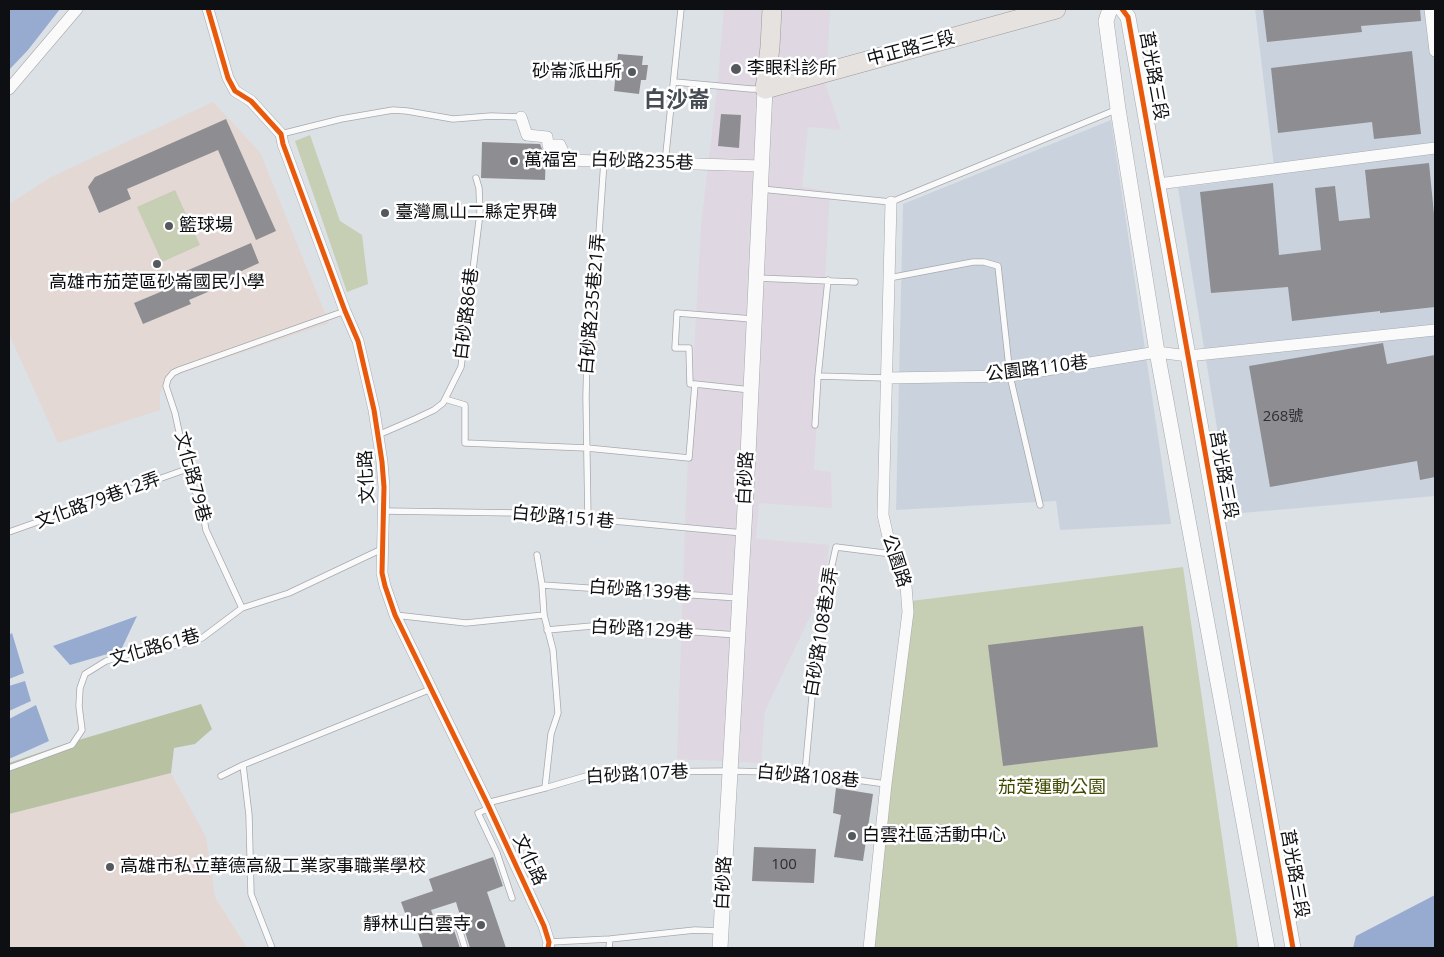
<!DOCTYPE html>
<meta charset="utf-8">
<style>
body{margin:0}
#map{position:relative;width:1444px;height:957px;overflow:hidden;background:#dce1e6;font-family:"Open Sans",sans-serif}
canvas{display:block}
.frame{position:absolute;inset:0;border:10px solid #0d0f12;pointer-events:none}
</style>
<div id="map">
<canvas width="1444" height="957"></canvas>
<div class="frame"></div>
</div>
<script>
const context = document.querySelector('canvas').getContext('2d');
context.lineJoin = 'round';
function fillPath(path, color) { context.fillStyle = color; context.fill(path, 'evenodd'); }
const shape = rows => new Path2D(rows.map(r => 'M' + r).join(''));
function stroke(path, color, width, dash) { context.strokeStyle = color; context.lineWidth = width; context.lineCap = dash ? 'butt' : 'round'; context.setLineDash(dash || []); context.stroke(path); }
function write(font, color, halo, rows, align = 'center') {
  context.font = font + ' "Open Sans","Noto Sans TC",sans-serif'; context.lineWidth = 5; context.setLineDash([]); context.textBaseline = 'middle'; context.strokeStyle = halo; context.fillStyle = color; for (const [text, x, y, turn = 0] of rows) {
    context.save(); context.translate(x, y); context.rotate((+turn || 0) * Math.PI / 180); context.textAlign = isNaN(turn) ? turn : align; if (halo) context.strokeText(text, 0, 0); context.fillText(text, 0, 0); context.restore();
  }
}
const commercial = shape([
 [724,9,830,9,826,86,841,130,808,127,802,187,830,191,814,470,831,472,832,508,759,503,756,539,829,545,824,587,765,711,761,763,677,759,686,499,701,225,717,89]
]);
const built = shape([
 [1255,9,1435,9,1435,496,1231,514,1178,188,1275,175],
 [1111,120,1171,524,1060,530,1056,501,896,510,903,204]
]);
const education = shape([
 [213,102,260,152,329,323,167,378,160,393,160,410,58,443,9,334,9,204,51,177],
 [171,773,206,837,215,897,247,948,9,948,9,814]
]);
const green = shape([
 [310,135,340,221,362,235,368,284,347,292,295,141],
 [175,190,200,245,162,262,137,207],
 [1183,567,1238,948,874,948,911,601]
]);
const forest = shape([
 [201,704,212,729,195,744,174,748,171,773,9,814,9,763,65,744]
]);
const water = shape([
 [9,9,60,9,28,50,9,70],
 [137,616,121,650,70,665,53,646],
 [12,633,24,673,9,679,9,635],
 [25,681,31,701,9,711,9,686],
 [36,705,49,741,9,759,9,719],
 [1435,895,1435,948,1353,948,1356,936]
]);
const building = shape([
 [1263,9,1420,9,1421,21,1361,26,1362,32,1267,42],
 [1412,51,1421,134,1374,139,1372,122,1278,133,1271,68],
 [618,54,643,56,642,65,648,65,646,80,641,80,639,94,614,91],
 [721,114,741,115,739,148,718,146],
 [226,119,276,231,256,240,218,150,127,189,131,199,99,213,88,187,95,177],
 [482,142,540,144,542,149,546,152,545,180,481,178],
 [1429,163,1435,224,1435,307,1380,313,1380,311,1292,321,1288,287,1211,293,1200,192,1273,183,1279,255,1321,250,1315,188,1335,186,1339,221,1370,218,1365,170],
 [251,243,259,263,235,274,238,279,189,300,191,304,143,324,134,303,189,280,186,271],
 [1383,343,1387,364,1435,355,1435,477,1420,480,1417,461,1270,487,1249,366],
 [1143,626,1158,747,1003,766,988,645],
 [836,788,873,794,863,861,834,857,841,815,833,813],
 [754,847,816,849,814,883,752,881],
 [493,857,503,886,487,892,506,948,470,948,456,902,431,910,440,934,454,930,460,948,423,948,416,927,411,929,401,902,433,891,429,879]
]);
const service = shape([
 [675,82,751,89,762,89],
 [281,134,341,119,393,110,407,111,453,119,491,116,521,117],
 [665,163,681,9],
 [761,189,891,202,1118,109],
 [756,278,855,282],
 [889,278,973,262,984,262,998,266,1010,376,1040,505],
 [345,311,179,370,173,373,168,379,166,386,175,413,187,469,202,509,206,530,242,608,289,593,382,549],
 [818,376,886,378],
 [695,384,690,384,689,348,675,348,677,313,752,319],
 [445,399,465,405,465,443,587,448,689,458,695,384,751,390],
 [815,425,818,376,828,280],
 [378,435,415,419,434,410,443,403,461,367,480,213,479,188,476,178],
 [383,511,520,513,588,521,603,520,743,533],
 [588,521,586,397,588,314,596,277,604,161],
 [9,532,187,469],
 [537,555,542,585,544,615,553,650,558,713,551,734,545,788],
 [542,585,739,598],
 [395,615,466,623,544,615],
 [547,630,592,626,628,627,737,635],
 [243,765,249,815,251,894,272,948],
 [9,768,72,745,82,730,79,706,80,688,85,674,106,661,137,652,182,644,202,638,242,608],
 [805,773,814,675,822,610,836,547,892,554],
 [221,776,243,765,431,689],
 [487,803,545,788,586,776,631,772,729,771,805,773,886,784],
 [490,808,478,813,497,853,512,898],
 [456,919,465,948],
 [549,942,610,939,695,930,721,931],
 [609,948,610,939]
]);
const minor = shape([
 [208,9,228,78,235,91,251,101,281,134,283,144,345,311,358,341,374,410,382,462,384,487,382,573,385,586,395,615,487,803,544,926,549,942,548,948],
 [1430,9,1435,51],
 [9,89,77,9],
 [521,117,527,135,547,137,548,145,560,145,567,160,762,166],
 [1158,184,1435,148],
 [886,378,1010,376,1157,352,1188,356,1435,330],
 [869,948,886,784,908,612,906,586,892,554,883,515,891,202]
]);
const tertiary = shape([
 [1110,9,1106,21,1118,109,1157,352,1267,948],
 [1122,9,1128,17,1293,948],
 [720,948,748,455,765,89]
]);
const primary = shape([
 [772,9,770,47,765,89,1056,9]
]);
const cycleway = shape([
 [208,9,228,78,235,91,251,101,281,134,283,144,345,311,358,341,374,410,382,462,384,487,382,573,385,586,395,615,487,803,544,926,549,942,548,948],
 [1122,9,1128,17,1293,948]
]);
const markers = [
 [736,69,6,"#55585c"],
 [632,72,5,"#55585c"],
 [514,161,5,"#55585c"],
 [385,213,5,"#55585c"],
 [169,226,5,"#55585c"],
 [157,264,5,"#55585c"],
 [852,836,5,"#55585c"],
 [110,867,5,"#55585c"],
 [481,925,5,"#55585c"]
];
const numberNames = [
 ["268號",1283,417],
 ["100",784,865]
];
const streetNames = [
 ["中正路三段",911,49,-15],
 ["莒光路三段",1153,76,80],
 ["白砂路235巷",642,162,2],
 ["白砂路235巷21弄",593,304,-85],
 ["白砂路86巷",467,314,-83],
 ["公園路110巷",1037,369,-7],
 ["莒光路三段",1223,475,80],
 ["文化路79巷",192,477,75],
 ["文化路",367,477,-93],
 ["白砂路",746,478,-87],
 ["文化路79巷12弄",98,501,-20],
 ["白砂路151巷",563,518,5],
 ["公園路",896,561,72],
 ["白砂路139巷",640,591,4],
 ["白砂路129巷",642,630,3],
 ["白砂路108巷2弄",822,632,-81],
 ["文化路61巷",155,648,-16],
 ["白砂路107巷",637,775,-3],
 ["白砂路108巷",808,777,5],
 ["文化路",529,860,65],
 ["莒光路三段",1294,874,80],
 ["白砂路",724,883,-87]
];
const poiNames = [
 ["李眼科診所",747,69],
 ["砂崙派出所",622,72,"right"],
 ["萬福宮",524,161],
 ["臺灣鳳山二縣定界碑",395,213],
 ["籃球場",179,226],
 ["高雄市茄萣區砂崙國民小學",157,283,"center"],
 ["白雲社區活動中心",862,836],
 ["高雄市私立華德高級工業家事職業學校",120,867],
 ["靜林山白雲寺",471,925,"right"]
];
const parkNames = [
 ["茄萣運動公園",1052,788]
];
const districtNames = [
 ["白沙崙",677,101]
];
fillPath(commercial, '#dfd7e2');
fillPath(built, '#cad3dd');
fillPath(education, '#e3d8d4');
fillPath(green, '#c6ceb3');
fillPath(forest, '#b8c1a2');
fillPath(water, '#97abd0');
fillPath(building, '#8e8e92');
stroke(service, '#a6a9ad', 7);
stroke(minor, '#a6a9ad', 12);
stroke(tertiary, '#a6a9ad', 16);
stroke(primary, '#9f9896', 20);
stroke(service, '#fafafb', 5.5);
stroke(minor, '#fafafb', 11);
stroke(tertiary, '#fafafb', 15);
stroke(primary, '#e6e2e0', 19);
stroke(cycleway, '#e8590c', 5);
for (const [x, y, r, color] of markers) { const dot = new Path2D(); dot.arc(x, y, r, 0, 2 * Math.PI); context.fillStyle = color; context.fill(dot); stroke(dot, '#fff', 2); }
write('15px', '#2d2f32', null, numberNames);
write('18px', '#0d0f12', '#fff', streetNames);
write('18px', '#0d0f12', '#fff', poiNames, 'left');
write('18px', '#414a01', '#fff', parkNames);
write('bold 22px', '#464c53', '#fff', districtNames);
</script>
